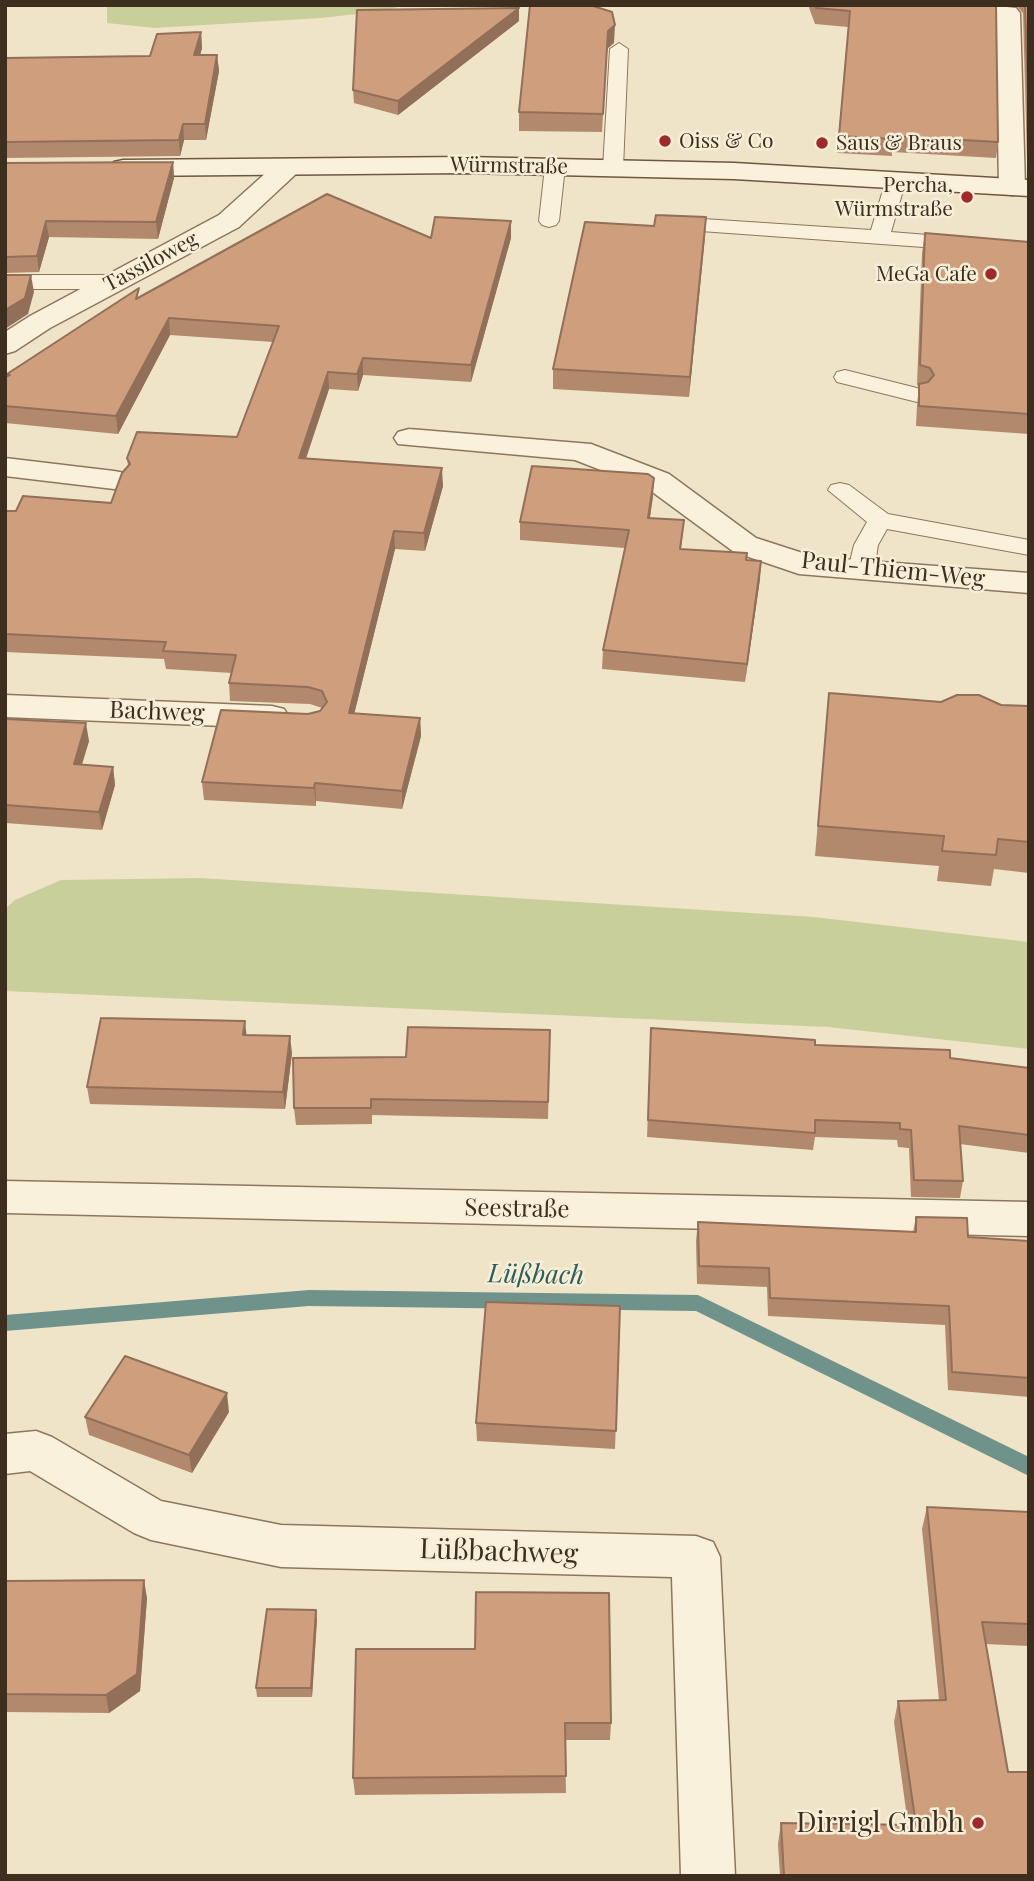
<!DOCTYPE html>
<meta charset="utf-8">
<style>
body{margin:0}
#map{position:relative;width:1034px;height:1881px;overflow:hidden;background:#f0e4c8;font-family:"Playfair Display",serif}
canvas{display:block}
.frame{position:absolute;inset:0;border:7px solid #3d2e20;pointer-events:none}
</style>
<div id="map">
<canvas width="1034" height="1881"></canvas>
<div class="frame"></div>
</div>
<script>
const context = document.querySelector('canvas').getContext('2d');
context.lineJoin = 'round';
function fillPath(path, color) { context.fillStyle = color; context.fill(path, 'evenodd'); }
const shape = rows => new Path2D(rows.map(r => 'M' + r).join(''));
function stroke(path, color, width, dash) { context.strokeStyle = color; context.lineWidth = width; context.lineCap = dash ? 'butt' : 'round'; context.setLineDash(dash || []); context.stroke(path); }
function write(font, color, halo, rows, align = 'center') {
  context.font = font + ' "Playfair Display",serif'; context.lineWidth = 5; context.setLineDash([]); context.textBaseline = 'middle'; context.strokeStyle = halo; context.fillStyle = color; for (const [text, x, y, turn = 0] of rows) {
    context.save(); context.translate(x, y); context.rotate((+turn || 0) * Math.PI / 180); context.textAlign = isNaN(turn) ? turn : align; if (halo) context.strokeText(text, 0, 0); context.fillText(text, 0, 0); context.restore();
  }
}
const green = shape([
 [107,5,404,5,384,11,321,18,154,28,107,23],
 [200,878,814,917,1029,942,1029,1049,828,1027,5,991,5,909,15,900,61,880]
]);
const stream = shape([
 [309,1290,698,1295,1029,1457,1029,1476,696,1311,309,1306,5,1331,5,1315,309,1290]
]);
const service = shape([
 [619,43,628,49,623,168,620,172,613,174,606,172,603,168,610,49,619,43],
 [555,161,562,163,565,167,559,221,556,225,549,227,542,225,539,221,545,167,548,163,555,161],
 [896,174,903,176,906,180,891,232,965,238,973,239,976,244,973,249,965,250,673,229,666,227,663,223,666,219,673,217,871,230,886,180,889,176,896,174],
 [5,275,116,275,124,277,127,282,124,287,116,289,5,289,5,275],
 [845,370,925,390,929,395,925,400,917,402,837,382,834,377,837,372,845,370],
 [840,483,849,485,888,514,1029,540,1029,555,887,529,878,545,874,570,870,575,861,578,852,575,848,570,854,545,867,522,828,490,831,485,840,483]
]);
const minor = shape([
 [997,6,1016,8,1020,13,1025,187,1021,193,1012,195,1003,193,999,187,996,20,989,18,985,13,989,8,997,6],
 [288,159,297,161,301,167,297,173,239,227,50,328,15,351,5,354,5,332,30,316,219,215,279,161,288,159],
 [409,429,591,444,669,474,756,538,815,557,1029,573,1029,593,799,574,734,552,647,488,575,460,398,444,394,438,398,432,409,429],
 [5,458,114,471,125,473,130,480,125,487,114,489,5,476,5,458],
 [5,695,272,706,284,709,289,717,284,725,272,728,5,717,5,695],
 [5,1181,1029,1202,1029,1236,5,1213,5,1181],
 [36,1431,52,1437,161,1501,281,1525,696,1536,713,1542,720,1557,735,1876,681,1876,672,1577,281,1567,151,1540,134,1533,30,1471,5,1474,5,1434,36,1431]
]);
const secondary = shape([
 [466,157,734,163,1029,180,1029,196,734,179,466,173,123,176,114,174,110,168,114,162,123,160,466,157]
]);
const wall = shape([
 [808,5,993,5,998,142,996,158,892,152,892,156,837,153,848,27,815,24],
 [1015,5,1029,5,1029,160,1027,160,1023,13,1016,5],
 [519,21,398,115,354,103,353,90],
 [201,32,202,48,200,55,217,55,219,71,206,140,184,140,180,156,5,158,5,58,150,56],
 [614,43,607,49,602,132,519,131,519,112],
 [173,162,174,178,158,239,49,237,39,272,5,273,5,163],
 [706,217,689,397,553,389,553,369],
 [925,233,1029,242,1029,434,916,426,917,405,919,386,917,385,922,253],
 [431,238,511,238,471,382,363,375,358,391,329,389,306,459,443,486,425,551,395,549,354,714,420,718,421,736,402,809,316,801,316,806,204,800,202,782,308,714,320,711,322,708,310,704,230,701,229,683,232,673,166,669,164,659,5,652,5,511,16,511,111,503,128,466,127,458,237,437,273,342,170,335,118,434,5,423,5,377,7,376,7,374,140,297],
 [653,496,650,518,684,520,681,549,746,560,760,579,745,682,602,669,603,650,625,548,520,540,520,522],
 [829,693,941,702,1029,706,1029,873,994,869,991,886,937,881,939,866,815,856],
 [5,719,89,741,82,765,113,767,115,785,102,830,5,823],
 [651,1028,950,1058,1029,1068,1029,1153,960,1144,963,1181,960,1198,911,1197,909,1148,898,1147,897,1140,815,1137,813,1150,647,1137],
 [550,1030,548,1119,372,1115,372,1124,296,1125,294,1108,406,1057],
 [247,1035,292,1053,285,1109,90,1104,87,1087],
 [916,1217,968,1237,1029,1241,1029,1397,948,1390,945,1325,768,1316,767,1287,697,1284,696,1241,698,1222,913,1232],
 [620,1306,615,1449,477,1441,476,1423],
 [229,1412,192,1473,89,1435,85,1417],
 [927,1507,1029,1512,1029,1646,985,1644,1008,1772,1029,1876,780,1876,778,1844,781,1823,908,1825,894,1722,898,1701,939,1700,922,1529],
 [5,1581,147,1598,140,1691,109,1713,5,1712],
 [317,1619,312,1697,257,1697,256,1688],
 [356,1649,611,1723,610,1740,565,1740,566,1793,355,1795,353,1778]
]);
const shadedWall = shape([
 [519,8,519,21,398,115,398,101],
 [615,25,614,43,607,49,602,132,608,31],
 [201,32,202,48,196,71,194,55],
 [217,55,219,71,206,140,205,124],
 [183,124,184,140,180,156,179,140],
 [173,162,174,178,158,239,156,222],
 [706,217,705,237,689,397,690,377],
 [46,221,49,237,39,272,37,256],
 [511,221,511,238,471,382,471,365],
 [31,275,34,292,28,314,5,329,5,310],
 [169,318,170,335,118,434,116,416],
 [363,358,363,375,358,391,357,374],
 [328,372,329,389,300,475,299,458],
 [442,468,443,486,425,551,424,533],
 [654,478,653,496,647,536,648,518],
 [394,531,395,549,350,731,349,713],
 [761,561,760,579,745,682,747,664],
 [420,718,421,736,402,809,402,791],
 [86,723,89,741,76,782,74,764],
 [113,767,115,785,102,830,99,812],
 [315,783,316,801,316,806,314,788],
 [245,1021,247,1039,243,1035],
 [290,1036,292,1053,285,1109,283,1092],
 [227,1393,229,1412,192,1473,189,1455],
 [144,1580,147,1598,140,1691,109,1713,106,1695],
 [316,1610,317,1619,312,1697,311,1688]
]);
const building = shape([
 [530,5,590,5,612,12,615,25,608,31,603,114,519,112,530,5],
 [815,5,996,6,998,142,894,136,893,139,839,136,850,11,816,8,815,5],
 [1025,5,1029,5,1029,123,1025,5],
 [519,8,398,101,353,90,357,10,519,8],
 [201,32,194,55,217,55,205,124,183,124,179,140,5,142,5,58,150,56,157,34,201,32],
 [173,162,156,222,46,221,37,256,5,257,5,163,173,162],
 [327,194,431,238,435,217,511,221,471,365,363,358,357,374,328,372,299,458,442,468,424,533,394,531,349,713,420,718,402,791,315,783,314,788,202,782,221,710,308,714,320,711,327,702,322,691,308,687,229,683,236,655,163,651,166,642,5,634,5,511,16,511,23,496,111,503,122,473,130,464,127,458,137,432,237,437,279,326,169,318,116,416,5,406,5,377,10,375,7,374,139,288,136,299,327,194],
 [656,215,706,217,690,377,553,369,585,222,654,226,656,215],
 [925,233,1029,242,1029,414,919,406,919,384,928,382,934,375,930,368,920,365,925,233],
 [5,275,31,275,25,298,5,310,5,275],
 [532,466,648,474,654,478,648,518,684,520,680,549,747,553,746,560,761,561,747,664,603,650,629,530,520,522,532,466],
 [829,693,941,702,957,695,979,695,1001,705,1029,706,1029,842,998,839,996,855,942,851,944,836,818,826,829,693],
 [5,719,86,723,74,764,113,767,99,812,5,805,5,719],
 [101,1018,245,1021,243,1035,290,1036,283,1092,87,1087,101,1018],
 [408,1027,550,1030,548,1102,371,1099,371,1108,294,1108,293,1058,406,1057,408,1027],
 [651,1028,815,1040,815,1045,950,1050,950,1058,1029,1068,1029,1135,959,1126,963,1181,914,1180,911,1130,900,1129,900,1123,815,1120,815,1133,648,1120,651,1028],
 [916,1217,967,1218,968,1237,1029,1241,1029,1378,952,1372,949,1306,770,1298,769,1268,699,1266,698,1222,916,1232,916,1217],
 [486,1302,620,1306,616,1431,476,1423,486,1302],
 [125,1356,227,1393,189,1455,85,1417,125,1356],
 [927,1507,1029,1512,1029,1624,982,1622,1008,1772,1029,1772,1029,1876,784,1876,781,1823,916,1825,898,1701,946,1700,927,1507],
 [144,1580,137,1674,106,1695,5,1694,5,1581,144,1580],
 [476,1592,609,1593,611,1723,565,1723,566,1776,353,1778,356,1649,475,1649,476,1592],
 [267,1609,316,1610,311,1688,256,1688,267,1609]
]);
const markers = [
 [665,141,7,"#9e2a2b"],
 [822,143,7,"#9e2a2b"],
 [967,197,7,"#9e2a2b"],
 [991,274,7,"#9e2a2b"],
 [978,1823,7,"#9e2a2b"]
];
const farPoinames = [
 ["Oiss & Co",679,141],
 ["Saus & Braus",836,143],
 ["Percha,",953,185,"right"],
 ["Würmstraße",953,209,"right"],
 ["MeGa Cafe",977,274,"right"]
];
const farStreetnames = [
 ["Würmstraße",509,166,1],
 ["Tassiloweg",151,262,-28]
];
const streetNames = [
 ["Paul-Thiem-Weg",893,570,6],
 ["Bachweg",157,712,2],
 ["Seestraße",517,1209,1]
];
const waterNames = [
 ["Lüßbach",536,1275,1]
];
const nearStreetnames = [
 ["Lüßbachweg",499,1552,2]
];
const nearPoinames = [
 ["Dirrigl Gmbh",964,1823]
];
fillPath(green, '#c9cf9b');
fillPath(stream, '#6f938a');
stroke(service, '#8d765c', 2);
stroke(minor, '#8d765c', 3);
stroke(secondary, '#6f573f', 3);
fillPath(service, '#faf1dc');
fillPath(minor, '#faf1dc');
fillPath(secondary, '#faf1dc');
fillPath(wall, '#b2896c');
fillPath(shadedWall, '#916f58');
fillPath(building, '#cf9f7d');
stroke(building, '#916f58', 2);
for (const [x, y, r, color] of markers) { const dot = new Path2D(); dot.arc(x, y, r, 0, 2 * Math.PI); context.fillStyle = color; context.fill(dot); stroke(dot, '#f7eed8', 2.5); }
write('21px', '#3d2e20', '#f7eed8', farPoinames, 'left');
write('21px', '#3d2e20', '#f7eed8', farStreetnames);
write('24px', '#3d2e20', '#f7eed8', streetNames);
write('italic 26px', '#2f5d5a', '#f7eed8', waterNames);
write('28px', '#3d2e20', '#f7eed8', nearStreetnames);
write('28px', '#3d2e20', '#f7eed8', nearPoinames, 'right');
</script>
